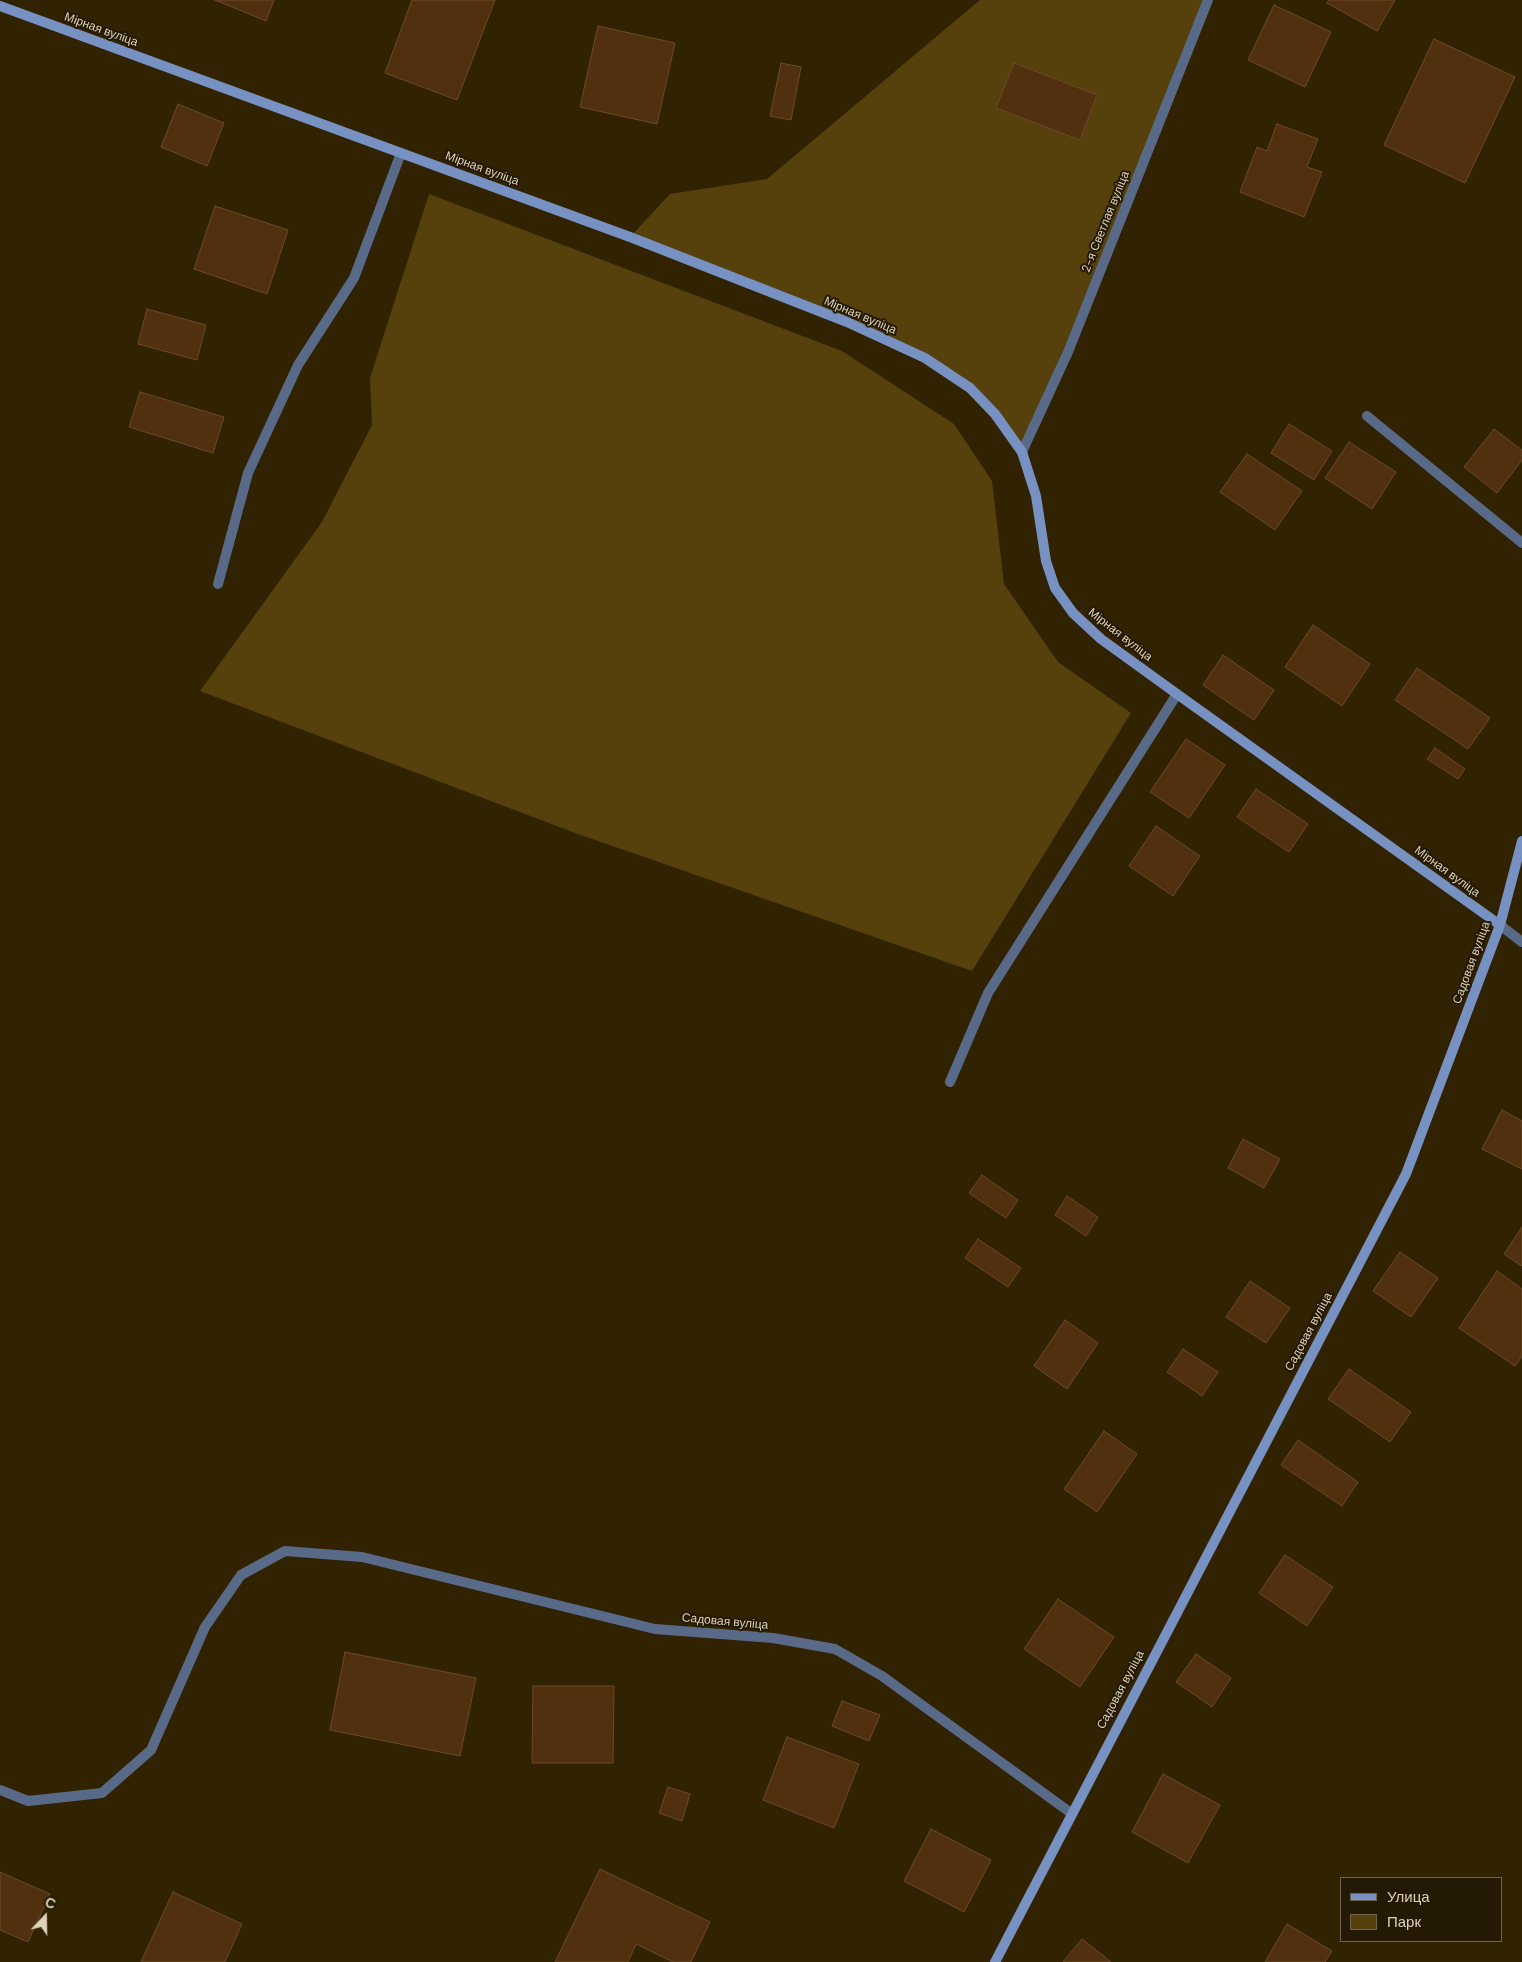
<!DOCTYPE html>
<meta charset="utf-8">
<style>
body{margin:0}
#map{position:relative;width:1522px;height:1962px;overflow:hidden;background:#312201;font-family:"DM Sans",sans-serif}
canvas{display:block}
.legend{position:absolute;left:1340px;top:1877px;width:162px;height:65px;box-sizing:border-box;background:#241904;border:1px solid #6e634d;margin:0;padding:6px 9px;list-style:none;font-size:15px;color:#ddd1ba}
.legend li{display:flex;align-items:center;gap:10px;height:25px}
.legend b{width:25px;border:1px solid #6e634d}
.north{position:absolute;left:20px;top:1892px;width:50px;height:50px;-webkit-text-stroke:4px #241904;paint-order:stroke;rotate:21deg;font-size:14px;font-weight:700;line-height:20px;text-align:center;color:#ddd1ba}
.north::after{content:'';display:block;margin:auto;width:18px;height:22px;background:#ddd1ba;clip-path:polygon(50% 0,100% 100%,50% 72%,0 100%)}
</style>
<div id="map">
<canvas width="1522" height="1962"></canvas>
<ul class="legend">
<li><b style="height:6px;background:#7791c3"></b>Улица</li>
<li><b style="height:14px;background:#56400c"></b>Парк</li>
</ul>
<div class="north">С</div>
</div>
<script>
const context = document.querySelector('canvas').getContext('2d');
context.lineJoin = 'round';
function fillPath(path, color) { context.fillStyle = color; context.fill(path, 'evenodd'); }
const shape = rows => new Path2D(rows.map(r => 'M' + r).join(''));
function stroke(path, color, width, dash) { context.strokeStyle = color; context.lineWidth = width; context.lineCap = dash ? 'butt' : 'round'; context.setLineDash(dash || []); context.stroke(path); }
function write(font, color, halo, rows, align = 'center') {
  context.font = font + ' "DM Sans",sans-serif'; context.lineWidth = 4; context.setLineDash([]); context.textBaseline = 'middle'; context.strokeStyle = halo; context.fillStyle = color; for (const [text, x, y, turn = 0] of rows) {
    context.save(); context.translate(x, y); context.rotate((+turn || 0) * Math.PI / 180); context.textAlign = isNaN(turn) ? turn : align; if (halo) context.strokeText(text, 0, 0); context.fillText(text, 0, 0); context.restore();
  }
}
const green = shape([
 [980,0,1205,0,1022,452,995,414,925,358,630,237,670,194,767,179],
 [429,194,842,351,954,424,992,481,1004,584,1058,662,1131,713,972,971,578,834,200,691,322,522,372,425,370,378]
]);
const building = shape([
 [215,0,274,0,266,21,215,0],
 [412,0,495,0,457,100,385,73,412,0],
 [1329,0,1395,0,1377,31,1327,3,1329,0],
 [1274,5,1331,32,1305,87,1248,60,1274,5],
 [598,26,675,43,657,124,580,107,598,26],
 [1434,39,1515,77,1465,183,1384,145,1434,39],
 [781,63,801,67,791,120,770,116,781,63],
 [1014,63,1097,95,1080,140,996,108,1014,63],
 [178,104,224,123,207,166,161,147,178,104],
 [1277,124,1318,139,1307,167,1322,172,1304,217,1240,192,1257,147,1267,151,1277,124],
 [215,206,288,230,267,294,194,269,215,206],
 [147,309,206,325,197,360,138,344,147,309],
 [140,392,224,417,213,453,129,427,140,392],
 [1289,424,1332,451,1314,480,1271,453,1289,424],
 [1494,429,1522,450,1522,460,1497,493,1464,467,1494,429],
 [1349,442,1396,472,1372,509,1325,478,1349,442],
 [1247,454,1302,491,1275,530,1220,492,1247,454],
 [1313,625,1370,664,1342,706,1285,667,1313,625],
 [1223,655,1274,690,1254,720,1203,685,1223,655],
 [1417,668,1490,718,1468,749,1395,700,1417,668],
 [1186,739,1225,765,1189,818,1150,792,1186,739],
 [1435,748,1465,769,1458,779,1427,759,1435,748],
 [1256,789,1308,824,1289,852,1237,817,1256,789],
 [1156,826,1200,856,1173,896,1129,866,1156,826],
 [1502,1110,1522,1121,1522,1169,1482,1149,1502,1110],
 [1243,1139,1280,1159,1264,1188,1228,1168,1243,1139],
 [982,1175,1018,1200,1006,1218,969,1193,982,1175],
 [1067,1196,1098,1217,1086,1236,1055,1215,1067,1196],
 [1522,1227,1522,1266,1504,1254,1522,1227],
 [978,1239,1021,1268,1008,1287,965,1258,978,1239],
 [1400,1252,1438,1278,1411,1317,1373,1291,1400,1252],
 [1497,1271,1522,1289,1522,1356,1515,1366,1459,1328,1497,1271],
 [1250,1281,1290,1308,1266,1343,1226,1317,1250,1281],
 [1065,1320,1098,1343,1067,1389,1034,1366,1065,1320],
 [1183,1349,1218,1372,1202,1396,1167,1372,1183,1349],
 [1349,1369,1411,1412,1390,1442,1328,1399,1349,1369],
 [1104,1431,1137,1454,1097,1512,1064,1489,1104,1431],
 [1298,1440,1358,1482,1342,1506,1281,1465,1298,1440],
 [1285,1555,1333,1587,1307,1626,1259,1593,1285,1555],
 [1058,1599,1114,1637,1080,1687,1024,1649,1058,1599],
 [345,1652,476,1678,460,1756,330,1730,345,1652],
 [1196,1654,1231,1678,1212,1707,1176,1682,1196,1654],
 [533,1686,614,1686,613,1763,532,1763,533,1686],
 [842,1701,880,1715,869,1741,832,1726,842,1701],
 [787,1737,859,1764,834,1828,763,1800,787,1737],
 [1163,1774,1220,1805,1188,1863,1132,1832,1163,1774],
 [668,1787,690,1794,682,1821,659,1813,668,1787],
 [931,1829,991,1860,964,1912,904,1881,931,1829],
 [600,1869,710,1922,691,1962,673,1962,636,1944,628,1962,555,1962,600,1869],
 [0,1872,50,1894,28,1942,0,1930,0,1872],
 [173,1892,242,1924,225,1962,141,1962,173,1892],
 [1287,1924,1332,1951,1325,1962,1265,1962,1287,1924],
 [1082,1939,1111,1962,1063,1962,1082,1939]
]);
const lane = shape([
 [1367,416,1522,543],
 [218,584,248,473,298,365,354,278,401,153],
 [1500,925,1522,942],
 [950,1082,988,993,1177,694],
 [0,1790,28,1801,102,1793,151,1750,205,1627,241,1575,285,1551,362,1557,655,1629,773,1638,835,1649,882,1676,1071,1813]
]);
const street = shape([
 [1022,452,1068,352,1208,0]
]);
const secondary = shape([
 [0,6,630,237,847,322,925,358,970,388,995,414,1022,452,1036,496,1046,561,1055,588,1073,613,1101,639,1177,694,1500,925],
 [995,1962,1406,1174,1500,925,1522,841]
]);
const streetNames = [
 ["Мірная вуліца",101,30,20],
 ["Мірная вуліца",482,169,20],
 ["2-я Светлая вуліца",1106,222,-68],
 ["Мірная вуліца",860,316,23],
 ["Мірная вуліца",1120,635,38],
 ["Мірная вуліца",1447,872,36],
 ["Садовая вуліца",1472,963,-70],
 ["Садовая вуліца",1309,1332,-62],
 ["Садовая вуліца",725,1622,5],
 ["Садовая вуліца",1121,1690,-62]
];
fillPath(green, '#56400c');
fillPath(building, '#50300e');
stroke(building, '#6c4a29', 1);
stroke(lane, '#596a89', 10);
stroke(street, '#596a89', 10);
stroke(secondary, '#7791c3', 10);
write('12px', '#ddd1ba', '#241904', streetNames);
</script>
